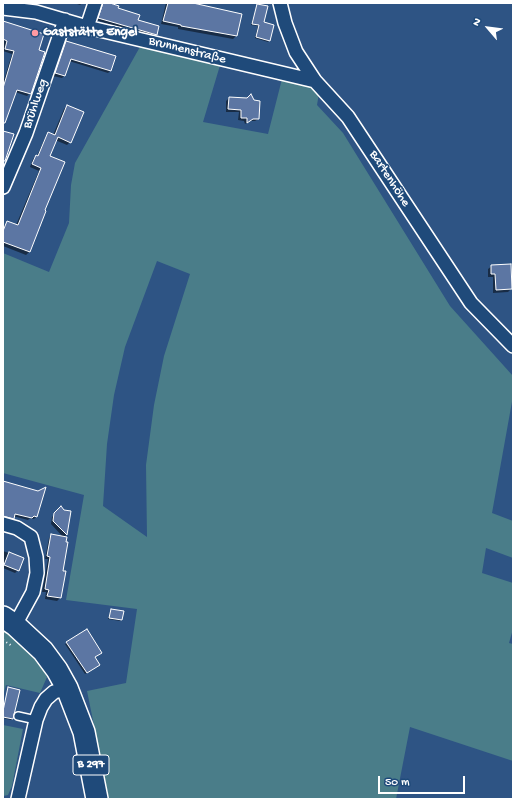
<!DOCTYPE html>
<meta charset="utf-8">
<style>
body{margin:0}
#map{position:relative;width:516px;height:802px;overflow:hidden;background:#2e5484;font-family:"Gochi Hand",sans-serif}
canvas{display:block}
.frame{position:absolute;inset:0;border:4px solid #fff;pointer-events:none}
.north{position:absolute;left:468px;top:8px;width:40px;height:40px;-webkit-text-stroke:3px #1f4a7a;paint-order:stroke;rotate:298deg;font-size:11px;font-weight:700;line-height:16px;text-align:center;color:#fff}
.north::after{content:'';display:block;margin:auto;width:14px;height:18px;background:#fff;clip-path:polygon(50% 0,100% 100%,50% 72%,0 100%)}
.scale{position:absolute;left:378px;top:776px;width:87px;height:18px;box-sizing:border-box;border:2px solid #fff;border-top:0;padding-left:5px;font-size:12px;line-height:14px;white-space:nowrap;color:#fff;-webkit-text-stroke:3px #1f4a7a;paint-order:stroke}
</style>
<div id="map">
<canvas width="516" height="802"></canvas>
<div class="frame"></div>
<div class="north">N</div>
<div class="scale">50 m</div>
</div>
<script>
const context = document.querySelector('canvas').getContext('2d');
context.lineJoin = 'round';
function fillPath(path, color) { context.fillStyle = color; context.fill(path, 'evenodd'); }
const shape = rows => new Path2D(rows.map(r => 'M' + r).join(''));
function stroke(path, color, width, dash) { context.strokeStyle = color; context.lineWidth = width; context.lineCap = dash ? 'butt' : 'round'; context.setLineDash(dash || []); context.stroke(path); }
function write(font, color, halo, rows, align = 'center') {
  context.font = font + ' "Gochi Hand",sans-serif'; context.lineWidth = 3.5; context.setLineDash([]); context.textBaseline = 'middle'; context.strokeStyle = halo; context.fillStyle = color; for (const [text, x, y, turn = 0] of rows) {
    context.save(); context.translate(x, y); context.rotate((+turn || 0) * Math.PI / 180); context.textAlign = isNaN(turn) ? turn : align; if (halo) context.strokeText(text, 0, 0); context.fillText(text, 0, 0); context.restore();
  }
}
const green = shape([
 [141,45,221,62,203,122,268,134,282,79,310,83,319,93,317,105,343,133,450,306,513,376,513,396,492,513,513,521,513,558,486,548,482,573,513,583,513,629,509,643,513,644,513,761,410,727,396,799,109,799,87,691,126,683,137,609,66,600,84,495,3,473,3,253,49,272,69,223,71,185,75,163],
 [157,261,190,274,164,356,154,405,146,465,147,537,103,506,107,444,114,395,125,347],
 [3,629,18,637,38,657,35,659,39,662,47,677,40,693,6,685,3,696],
 [3,725,23,729,12,786,8,795,3,796]
]);
const shadow = shape([
 [74,3,82,3,80,5],
 [102,3,113,3,112,5,117,9,137,20,158,27,156,35,153,38,96,20],
 [166,3,187,3,236,36,233,39,178,29,178,27,161,24],
 [257,5,269,40,268,42,255,38,258,26,251,25],
 [3,22,37,50,30,93,27,96,15,92,3,127,3,83,12,54,3,51],
 [67,42,115,57,110,71,108,73,69,61,64,76,62,78,53,76,64,44],
 [229,98,247,99,258,119,255,121,249,121,245,124,244,121,238,120,239,112,226,112,226,101],
 [67,106,70,142,67,145,55,140,48,157,43,211,45,211,29,252,26,255,3,246,3,228,7,222,16,225,39,171,30,167,33,159,36,156,37,156,46,136,49,133,53,135,64,109],
 [492,266,511,289,508,292,493,293,493,277,488,277,488,269],
 [3,482,36,517,34,519,30,518,28,520,13,516,10,521,3,519],
 [61,508,63,511,70,512,66,535,64,537,62,571,64,572,60,598,57,601,45,599,46,592,42,592,48,559,45,559,49,538,52,535,63,537,51,524,52,517],
 [3,551,23,558,18,570,15,573,3,568],
 [111,610,123,612,120,621,108,619],
 [86,630,100,654,94,658,97,666,85,674,65,644],
 [9,688,12,719,11,720,3,718,3,709]
]);
const building = shape([
 [103,3,110,3,119,6,118,8,140,15,138,20,159,26,157,35,98,18,103,3],
 [168,3,193,3,242,14,237,36,181,26,181,25,163,21,168,3],
 [257,4,268,6,264,22,274,25,270,41,256,37,259,25,252,24,257,4],
 [3,21,44,34,39,50,45,52,31,94,17,90,5,123,3,123,3,88,14,51,5,49,7,41,3,39,3,21],
 [66,41,116,56,111,71,71,59,65,76,55,73,66,41],
 [251,94,254,100,260,101,259,119,253,119,247,123,247,118,241,118,241,110,228,109,229,97,247,98,251,94],
 [67,105,84,112,71,143,58,137,50,156,65,162,45,210,46,211,30,252,3,242,3,231,7,221,18,225,41,168,32,164,36,155,38,156,48,132,55,135,67,105],
 [3,131,14,134,5,161,3,161,3,131],
 [511,264,512,289,496,290,495,274,491,274,491,265,511,264],
 [3,481,38,491,46,487,37,517,34,516,32,518,15,514,14,519,3,516,3,481],
 [61,506,64,510,71,511,67,535,53,521,54,513,61,506],
 [51,534,67,537,66,542,68,542,63,571,66,571,61,598,47,596,49,590,45,589,50,557,47,556,51,534],
 [9,552,24,558,19,571,4,565,9,552],
 [111,609,124,611,122,620,109,618,111,609],
 [87,629,102,653,95,657,100,665,87,673,66,642,87,629],
 [8,687,20,690,13,719,3,717,3,711,8,687]
]);
const path = shape([
 [3,640,12,646]
]);
const lane = shape([
 [18,716,36,720]
]);
const street = shape([
 [280,3,285,23,296,52,315,81,348,117,471,303,513,346],
 [3,8,36,12,87,27,315,81],
 [87,27,95,3],
 [3,187,26,133,65,20],
 [3,524,17,528,31,537,36,557,37,573,33,592,15,625],
 [18,799,36,720,41,707,46,699,54,692,67,688]
]);
const primary = shape([
 [3,617,15,625,43,651,57,670,67,688,84,732,97,799]
]);
const markers = [
 [35,33,4,"#ff9aa2"]
];
const shields = [
 [91,765,36]
];
const shieldNames = [
 ["B 297",91,765]
];
const poiNames = [
 ["Gaststätte Engel",43,33]
];
const streetNames = [
 ["Brunnenstraße",187,51,14],
 ["Brühlweg",36,104,-71],
 ["Bartenhöhe",389,179,57]
];
fillPath(green, '#4a7d89');
fillPath(shadow, '#0007');
fillPath(building, '#5c76a3');
stroke(building, '#fff', 1);
stroke(lane, '#fff', 10);
stroke(street, '#fff', 16);
stroke(primary, '#fff', 24);
stroke(path, '#fff', 2, [1, 3]);
stroke(lane, '#1f4a7a', 7);
stroke(street, '#1f4a7a', 13);
stroke(primary, '#1f4a7a', 21);
for (const [x, y, r, color] of markers) { const dot = new Path2D(); dot.arc(x, y, r, 0, 2 * Math.PI); context.fillStyle = color; context.fill(dot); stroke(dot, '#1f4a7a', 1.5); }
for (const [x, y, w] of shields) { const box = new Path2D(); box.roundRect(x - w / 2, y - 10, w, 20, 3); context.fillStyle = '#1f4a7a'; context.fill(box); stroke(box, '#fff', 1); }
write('bold 12px', '#fff', null, shieldNames);
write('bold 13px', '#fff', '#1f4a7a', poiNames, 'left');
write('13px', '#fff', '#1f4a7a', streetNames);
</script>
